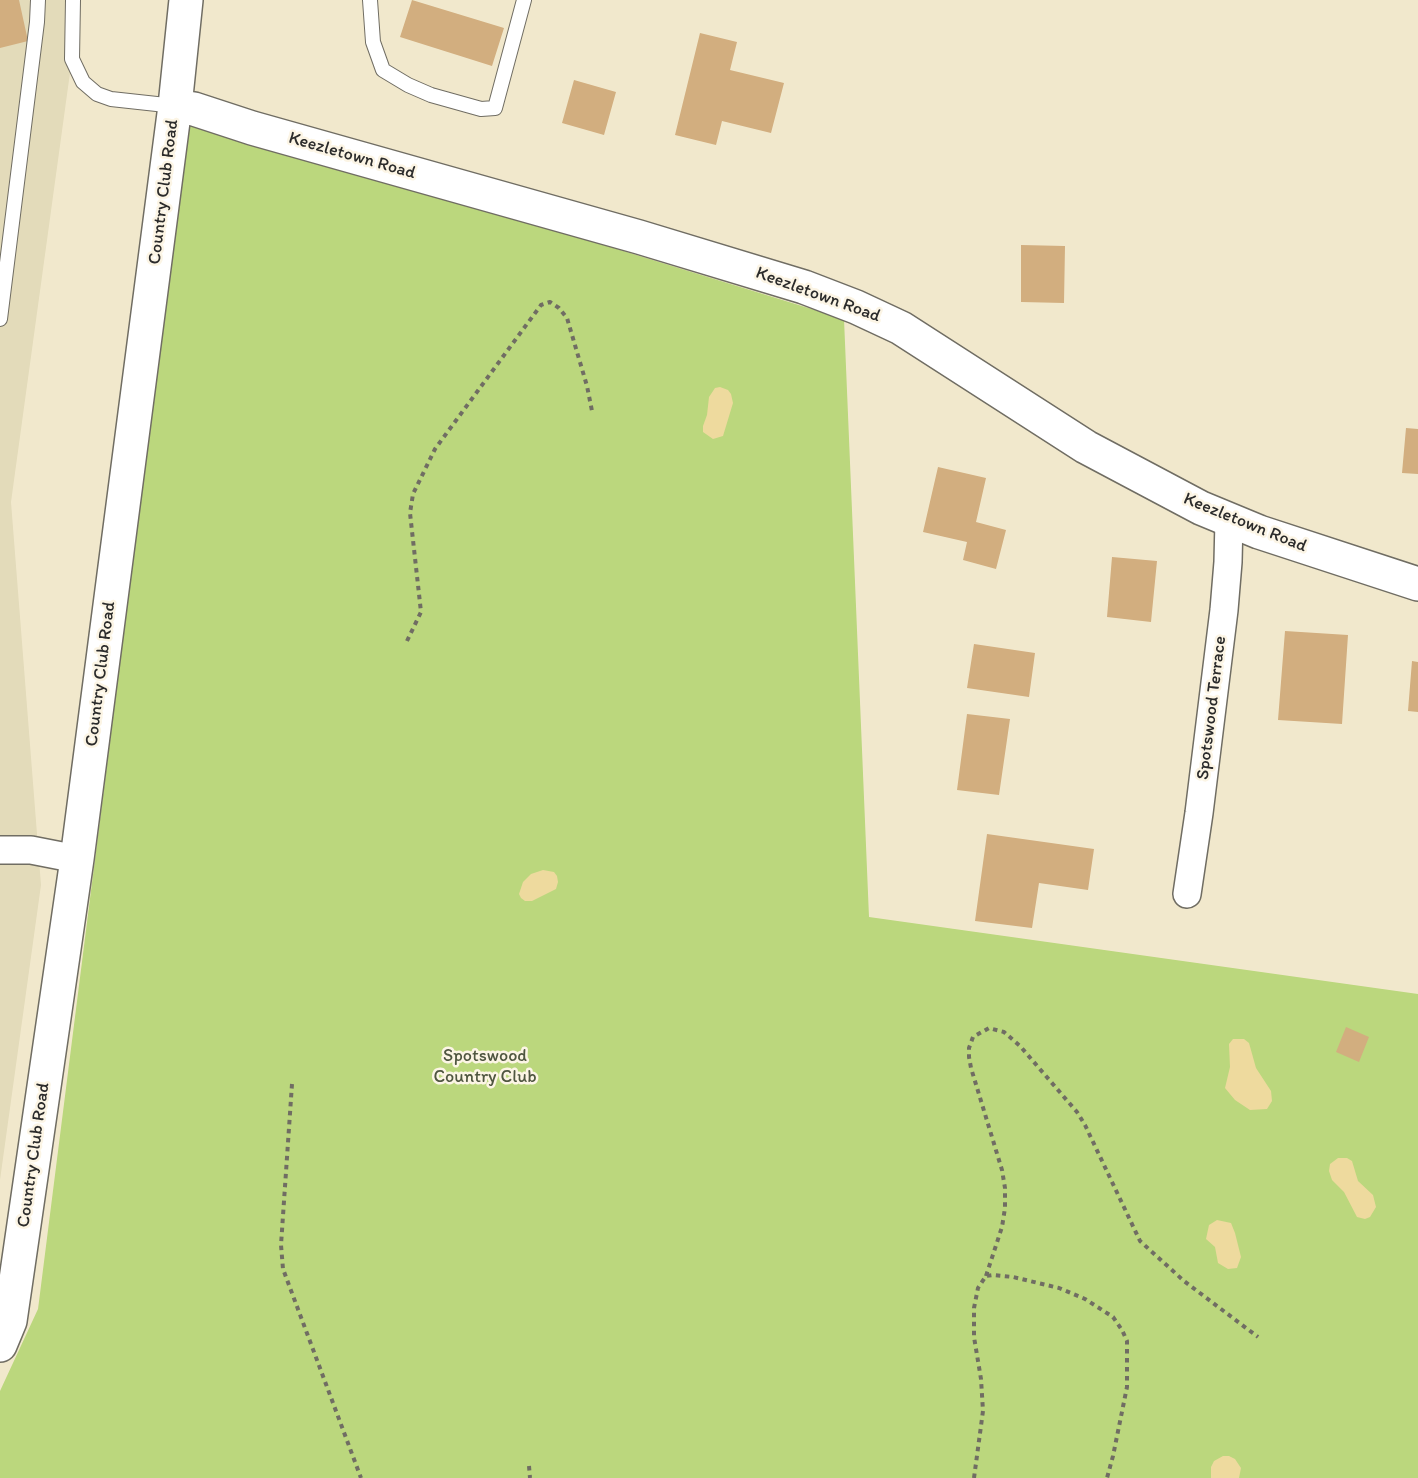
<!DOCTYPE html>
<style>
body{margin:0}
canvas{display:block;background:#f1e8cc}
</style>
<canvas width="1418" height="1478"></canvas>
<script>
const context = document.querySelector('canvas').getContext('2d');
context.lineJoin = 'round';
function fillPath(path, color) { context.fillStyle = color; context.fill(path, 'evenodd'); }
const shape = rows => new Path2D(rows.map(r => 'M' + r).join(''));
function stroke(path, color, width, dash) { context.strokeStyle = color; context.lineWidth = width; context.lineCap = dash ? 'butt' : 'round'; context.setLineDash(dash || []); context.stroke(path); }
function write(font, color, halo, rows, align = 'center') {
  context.font = font + ' Itim,sans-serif'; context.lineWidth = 5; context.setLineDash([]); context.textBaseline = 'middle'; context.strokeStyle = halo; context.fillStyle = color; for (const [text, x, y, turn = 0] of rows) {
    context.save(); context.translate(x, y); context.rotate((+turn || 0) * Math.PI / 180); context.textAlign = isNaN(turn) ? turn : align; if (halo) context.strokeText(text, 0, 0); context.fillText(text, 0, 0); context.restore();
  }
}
const built = shape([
 [0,0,80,0,11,502,41,885,0,1180]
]);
const green = shape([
 [189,117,844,319,869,917,1418,994,1418,1478,0,1478,0,1391,38,1309]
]);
const sand = shape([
 [720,387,728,390,731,394,733,403,723,436,713,439,703,432,703,426,707,415,709,397,715,388],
 [543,870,554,872,557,876,558,882,556,889,532,901,525,901,521,898,519,894,523,882,531,874],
 [1233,1039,1244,1039,1249,1043,1256,1068,1271,1091,1272,1101,1267,1109,1250,1110,1235,1100,1225,1088,1230,1067,1229,1044],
 [1338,1158,1347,1158,1352,1161,1358,1181,1373,1195,1376,1207,1370,1217,1365,1219,1357,1217,1344,1192,1332,1180,1329,1171,1330,1164],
 [1217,1220,1231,1223,1235,1233,1241,1257,1237,1268,1228,1269,1218,1263,1215,1247,1206,1239,1209,1225],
 [1223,1456,1229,1456,1235,1459,1241,1468,1239,1478,1211,1478,1211,1467,1214,1461]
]);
const building = shape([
 [0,0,19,0,28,41,0,48],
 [412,0,504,28,492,66,400,37],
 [700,33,737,42,730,70,784,83,771,133,722,121,716,145,675,135],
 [574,80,616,92,604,135,562,123],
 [1021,245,1065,246,1064,303,1021,302],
 [1406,428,1418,429,1418,474,1402,473],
 [938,467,986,478,976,522,1006,530,996,569,963,560,967,542,923,532],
 [1112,557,1157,561,1151,622,1107,617],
 [1285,631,1348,635,1342,724,1278,720],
 [974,644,1035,653,1029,697,967,688],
 [1412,661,1418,662,1418,712,1408,711],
 [967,714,1010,719,999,795,957,790],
 [987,834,1094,849,1088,890,1039,883,1032,928,975,921],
 [1346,1027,1369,1037,1359,1062,1336,1052]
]);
const path = shape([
 [407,641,421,612,410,513,413,494,435,449,541,305,550,302,559,308,567,318,587,386,592,411],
 [292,1084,281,1245,283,1269,361,1478],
 [986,1276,1002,1227,1005,1208,1005,1188,1002,1170,971,1068,969,1057,969,1048,973,1037,989,1028,1004,1032,1020,1046,1077,1112,1085,1125,1140,1241,1184,1281,1258,1337],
 [529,1466,530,1478],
 [974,1478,983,1411,981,1379,974,1337,974,1308,978,1288,986,1276,993,1275,1013,1277,1059,1288,1085,1299,1113,1317,1122,1330,1127,1341,1127,1387,1113,1456,1107,1478]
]);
const service = shape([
 [73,0,72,59,83,82,97,94,111,99,175,106],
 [370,0,373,42,383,70,408,85,431,95,481,109,495,108,524,0],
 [0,319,37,22,38,0]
]);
const minor = shape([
 [0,850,31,850,77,859],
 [1187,894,1199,813,1224,610,1228,562,1229,520]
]);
const tertiary = shape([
 [175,106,194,109,252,128,639,237,804,287,856,307,901,328,1086,447,1201,508,1259,532,1418,584],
 [0,1345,10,1321,77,859,175,106,186,0]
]);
const streetNames = [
 ["Keezletown Road",352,156,16],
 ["Country Club Road",164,192,-83],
 ["Keezletown Road",818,295,20],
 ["Keezletown Road",1245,523,22],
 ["Country Club Road",101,674,-83],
 ["Spotswood Terrace",1212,708,-83],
 ["Country Club Road",34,1155,-82]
];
const parkNames = [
 ["Spotswood",485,1056],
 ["Country Club",485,1077]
];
fillPath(built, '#e3dbba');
fillPath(green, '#bbd77d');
fillPath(sand, '#eeda9e');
fillPath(building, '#d2ae7f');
stroke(service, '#706d63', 16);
stroke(minor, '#706d63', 30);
stroke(tertiary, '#706d63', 36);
stroke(path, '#706d63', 4, [4.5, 4.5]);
stroke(service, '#fff', 14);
stroke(minor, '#fff', 27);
stroke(tertiary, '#fff', 33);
write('18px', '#2b2b2b', '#fcf5e5', streetNames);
write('18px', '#4f5640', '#fcf5e5', parkNames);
</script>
